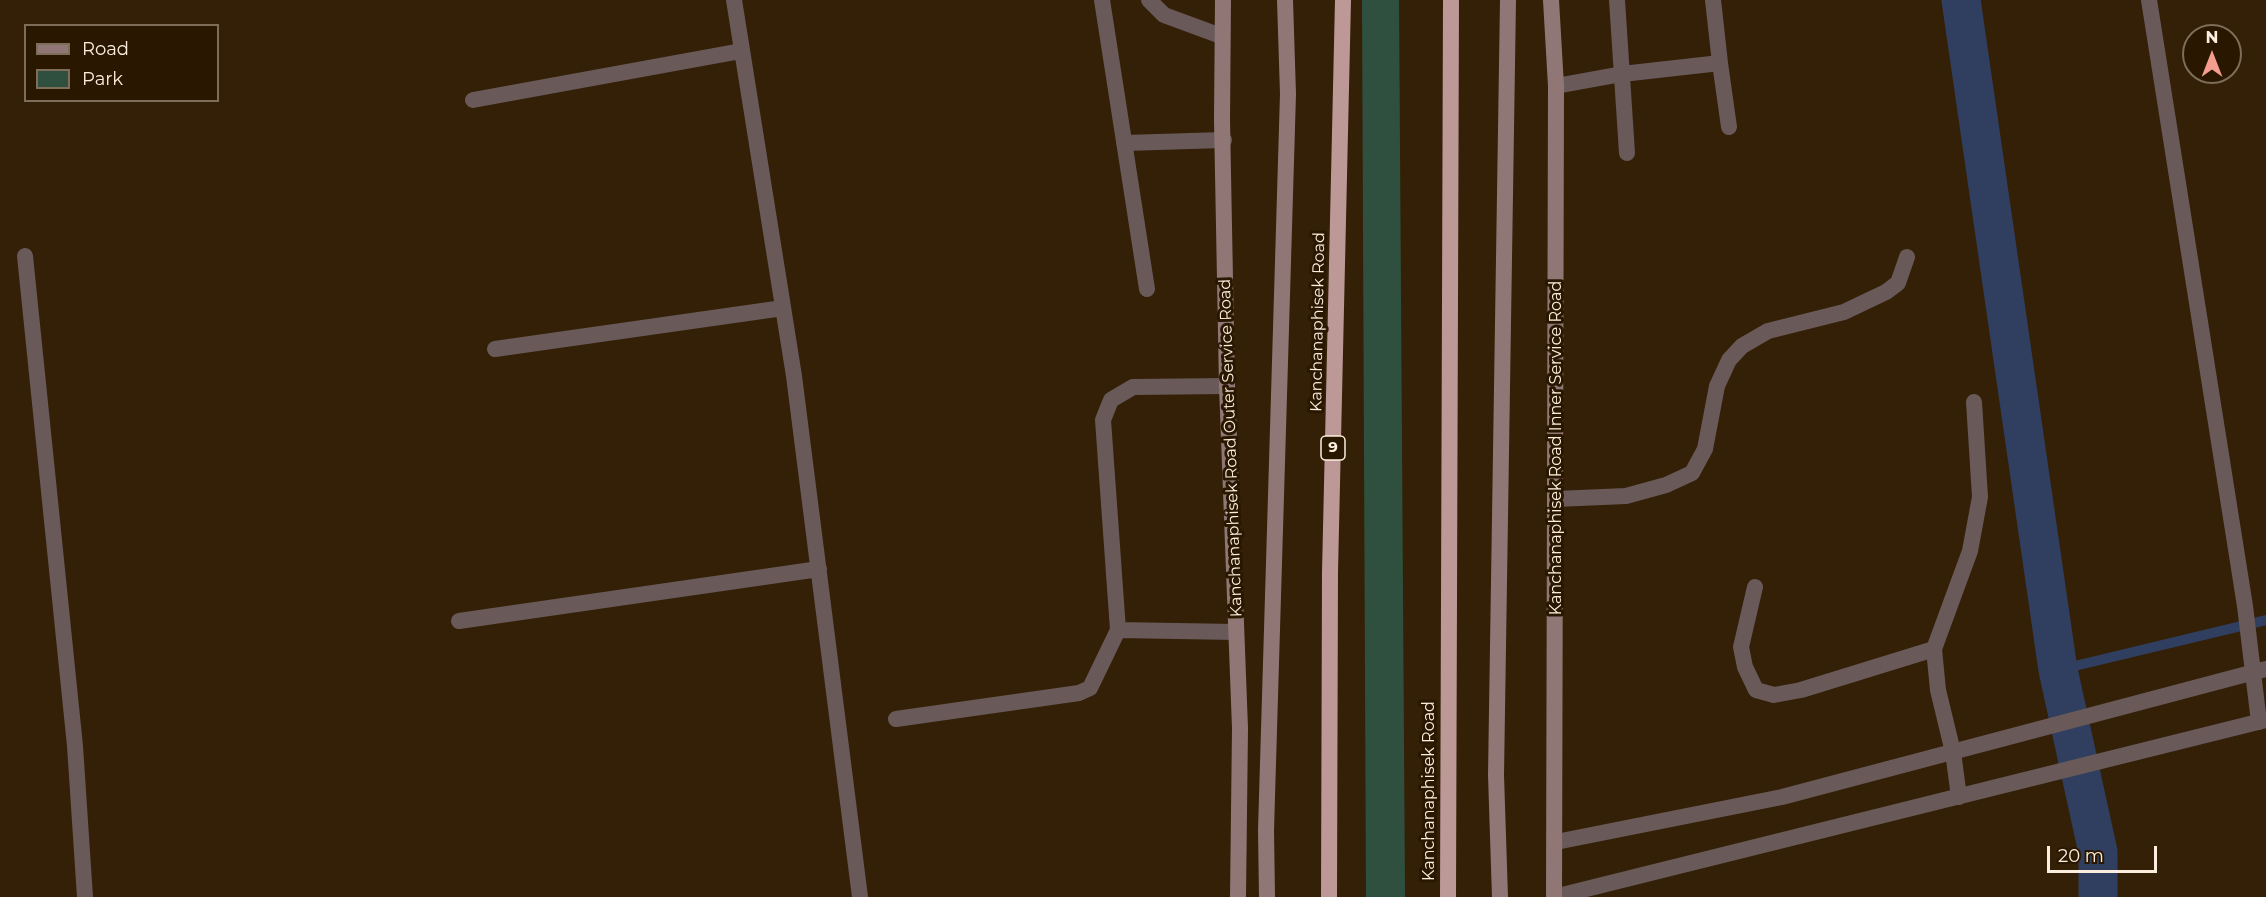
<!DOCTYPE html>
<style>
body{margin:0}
#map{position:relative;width:2266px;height:897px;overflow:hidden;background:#332007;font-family:Montserrat,sans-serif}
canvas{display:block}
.legend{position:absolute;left:24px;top:24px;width:195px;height:78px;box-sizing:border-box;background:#291700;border:2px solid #7d6d59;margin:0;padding:8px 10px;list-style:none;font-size:18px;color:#fbeedf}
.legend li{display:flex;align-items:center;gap:12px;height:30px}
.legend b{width:30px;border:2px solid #7d6d59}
.north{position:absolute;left:2182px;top:24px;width:60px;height:60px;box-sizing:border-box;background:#291700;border:2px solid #7d6d59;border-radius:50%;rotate:0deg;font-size:16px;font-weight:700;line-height:24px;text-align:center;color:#fbeedf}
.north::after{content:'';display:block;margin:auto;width:21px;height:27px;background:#f59d8f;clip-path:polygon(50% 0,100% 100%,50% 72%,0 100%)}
.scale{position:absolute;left:2047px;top:846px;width:110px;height:27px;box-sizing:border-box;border:3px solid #fbeedf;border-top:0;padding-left:8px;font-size:18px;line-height:21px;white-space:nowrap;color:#fbeedf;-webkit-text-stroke:4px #291700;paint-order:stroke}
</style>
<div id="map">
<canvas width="2266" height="897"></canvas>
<ul class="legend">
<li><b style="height:8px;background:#907776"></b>Road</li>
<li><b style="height:16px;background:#30503f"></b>Park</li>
</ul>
<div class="north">N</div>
<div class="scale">20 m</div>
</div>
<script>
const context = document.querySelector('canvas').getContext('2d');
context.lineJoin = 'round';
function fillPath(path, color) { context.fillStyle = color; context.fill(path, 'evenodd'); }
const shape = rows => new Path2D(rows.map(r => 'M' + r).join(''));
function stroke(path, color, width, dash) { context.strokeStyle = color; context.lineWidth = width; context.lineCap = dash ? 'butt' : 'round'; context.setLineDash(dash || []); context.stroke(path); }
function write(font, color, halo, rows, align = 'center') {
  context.font = font + ' Montserrat,sans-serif'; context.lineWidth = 6; context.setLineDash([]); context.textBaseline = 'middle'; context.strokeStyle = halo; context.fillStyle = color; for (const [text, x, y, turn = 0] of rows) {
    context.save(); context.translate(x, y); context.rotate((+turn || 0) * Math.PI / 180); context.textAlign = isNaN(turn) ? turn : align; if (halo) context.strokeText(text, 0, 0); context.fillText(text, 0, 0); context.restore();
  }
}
const green = shape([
 [1362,0,1399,0,1405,897,1366,897]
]);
const stream = shape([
 [2058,670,2266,620]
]);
const canal = shape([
 [1961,0,2058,670,2098,852,2098,897]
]);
const service = shape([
 [1102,0,1147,289],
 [1617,0,1627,153],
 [1720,63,1729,127],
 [1556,86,1622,74,1720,63,1713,0],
 [1124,143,1224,140],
 [1227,386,1133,387,1111,400,1103,420,1118,630,1236,632],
 [1556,499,1626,496,1666,485,1692,473,1705,449,1717,386,1729,360,1742,346,1768,331,1844,312,1886,292,1898,283,1907,257],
 [1755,587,1741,647,1745,667,1756,690,1774,695,1801,690,1934,649],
 [896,719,1079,693,1090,688,1118,630]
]);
const minor = shape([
 [734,0,794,376,860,897],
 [1149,0,1164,15,1221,36],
 [2149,0,2245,606,2259,722],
 [473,100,741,51],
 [25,256,75,746,85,897],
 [495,349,783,308],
 [459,621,819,569],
 [1959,797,1953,752,1938,690,1934,649,1970,551,1980,497,1974,402],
 [1556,842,1782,797,2266,669],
 [1554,897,2266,720]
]);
const secondary = shape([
 [1223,0,1222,120,1227,386,1240,728,1238,897],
 [1551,0,1556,86,1554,897],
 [1267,897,1266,830,1288,94,1285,0],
 [1500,897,1496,775,1508,0]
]);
const trunk = shape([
 [1329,897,1330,572,1343,0],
 [1448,897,1451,0]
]);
const shields = [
 [1333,448,24]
];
const shieldNames = [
 ["9",1333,448]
];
const streetNames = [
 ["Kanchanaphisek Road",1318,322,-89],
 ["Kanchanaphisek Road Outer Service Road",1231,448,-92],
 ["Kanchanaphisek Road Inner Service Road",1556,448,-90],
 ["Kanchanaphisek Road",1429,791,-90]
];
fillPath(green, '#30503f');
stroke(stream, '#303f60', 10);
stroke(canal, '#303f60', 39);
stroke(service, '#695959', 16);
stroke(minor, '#695959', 16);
stroke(secondary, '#907776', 16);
stroke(trunk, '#bc9897', 16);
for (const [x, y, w] of shields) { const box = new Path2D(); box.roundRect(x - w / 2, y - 12, w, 24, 4.5); context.fillStyle = '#291700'; context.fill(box); stroke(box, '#fbeedf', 1.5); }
write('bold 15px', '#fbeedf', null, shieldNames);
write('16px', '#fbeedf', '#291700', streetNames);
</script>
